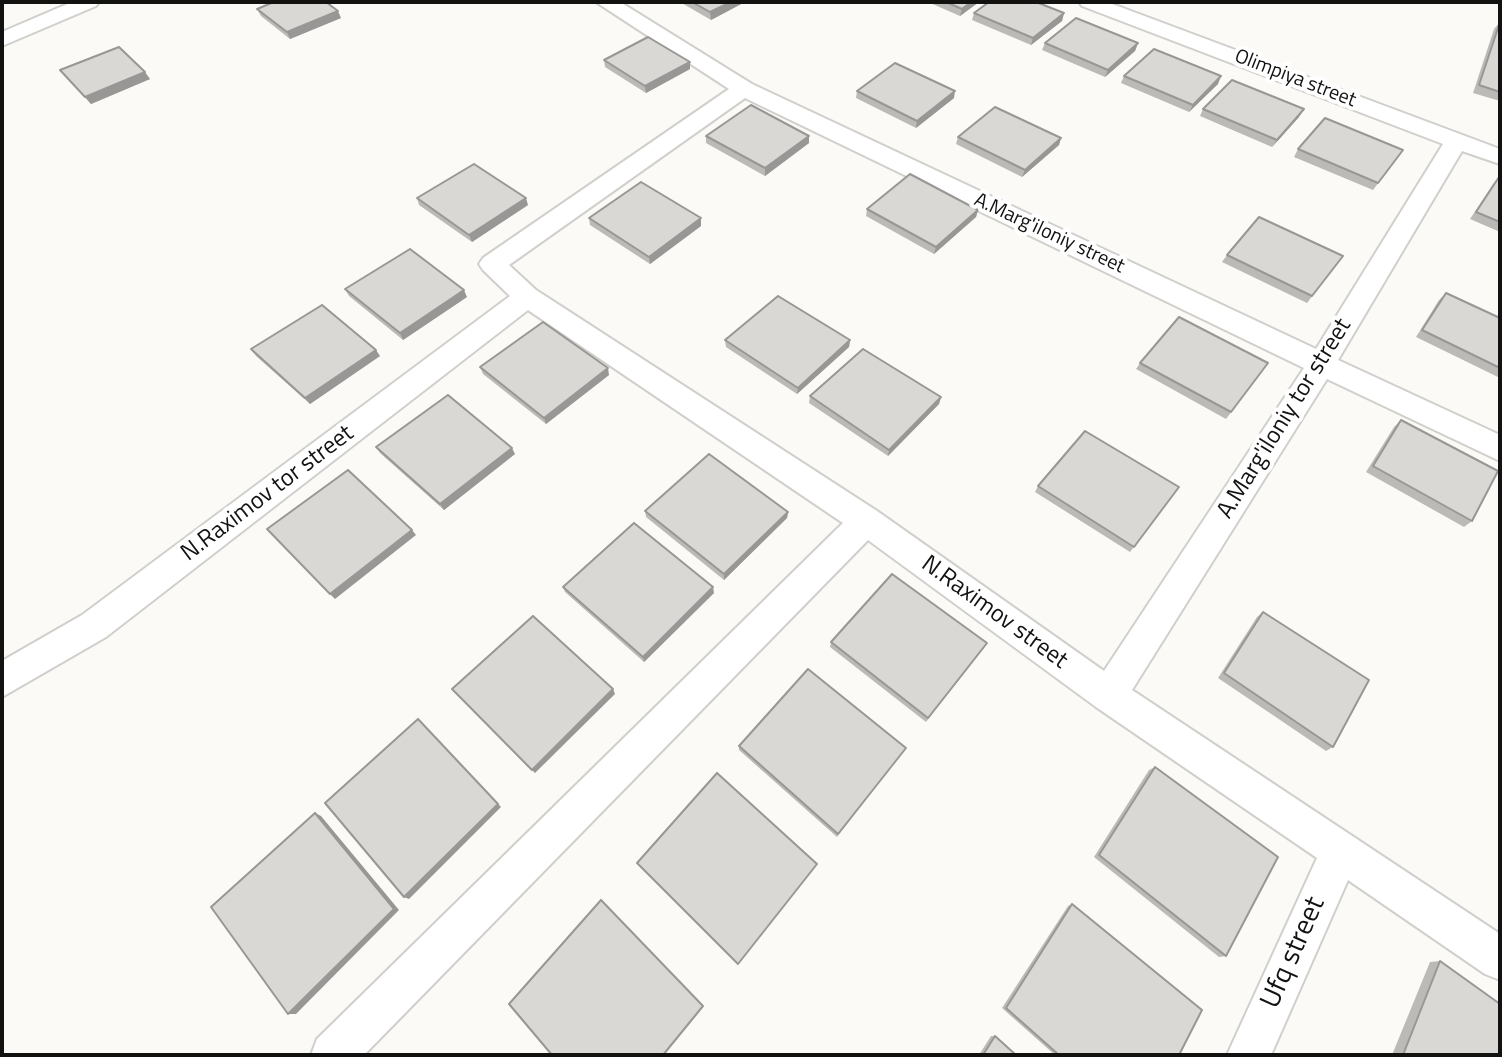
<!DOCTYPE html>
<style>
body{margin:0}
#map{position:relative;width:1502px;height:1057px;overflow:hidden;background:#fbfaf6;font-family:"Titillium Web",sans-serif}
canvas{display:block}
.frame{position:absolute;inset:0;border:4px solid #121211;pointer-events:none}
</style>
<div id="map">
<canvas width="1502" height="1057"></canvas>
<div class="frame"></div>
</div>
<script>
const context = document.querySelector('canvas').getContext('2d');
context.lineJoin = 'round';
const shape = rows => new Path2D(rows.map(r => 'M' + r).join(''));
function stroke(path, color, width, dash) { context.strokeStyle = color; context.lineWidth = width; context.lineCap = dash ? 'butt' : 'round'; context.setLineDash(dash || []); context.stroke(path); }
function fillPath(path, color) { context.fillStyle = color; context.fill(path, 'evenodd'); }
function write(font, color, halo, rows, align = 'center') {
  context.font = font + ' "Titillium Web",sans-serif'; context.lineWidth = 8; context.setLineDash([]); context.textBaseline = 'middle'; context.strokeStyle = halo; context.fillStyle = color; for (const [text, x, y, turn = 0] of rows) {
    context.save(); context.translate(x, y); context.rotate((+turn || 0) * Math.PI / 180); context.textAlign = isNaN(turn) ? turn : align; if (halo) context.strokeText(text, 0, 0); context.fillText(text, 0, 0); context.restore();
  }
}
const minor = shape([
 [72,2,99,2,96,6,2,46,2,32,72,2],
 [596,2,620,2,752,84,1316,349,1443,144,1082,6,1079,2,1107,2,1500,149,1500,164,1462,151,1338,360,1500,435,1500,461,1327,379,1132,690,1500,934,1500,980,1485,974,1348,880,1271,1055,1227,1055,1317,858,1096,707,868,540,364,1055,311,1055,317,1039,843,523,528,310,106,637,2,697,2,661,82,615,510,296,483,270,479,264,483,258,729,89,596,2],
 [745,98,1304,368,1104,671,877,511,536,290,509,265,745,98]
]);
const wall = shape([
 [680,2,745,2,711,20],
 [928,2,979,2,960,16],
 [257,9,341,18,290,39,261,16],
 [974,13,1064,13,1062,21,1031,45,972,20],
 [1500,22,1500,101,1473,93,1494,29],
 [1045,43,1138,43,1135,51,1105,77,1042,50],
 [604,60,690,69,646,93,605,67],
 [60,70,150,79,91,104],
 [1124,76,1218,84,1189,112,1121,83],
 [857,91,954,98,916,128,856,98],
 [1203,109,1299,117,1272,147,1200,116],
 [706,136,809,136,809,143,765,176,706,143],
 [958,137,1061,138,1059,145,1022,177,956,144],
 [1298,149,1403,150,1373,190,1294,157],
 [1499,177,1500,177,1500,232,1470,219,1493,184],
 [417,198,528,205,472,242,419,205],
 [867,209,978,210,976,217,934,254,866,216],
 [589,218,701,218,701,226,650,264,590,225],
 [1227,255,1343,256,1307,303,1222,262],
 [345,289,467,297,403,340,349,296],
 [1446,293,1500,318,1500,378,1416,337,1439,300],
 [725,340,850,340,849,347,797,394,726,347],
 [251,349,380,356,310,404,256,356],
 [1140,363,1268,363,1226,419,1136,369],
 [480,367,609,375,546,424,483,374],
 [810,396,941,397,939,404,888,456,809,403],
 [1401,420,1472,521,1464,527,1366,472,1394,427],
 [376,447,515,454,444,510,380,453],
 [1038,486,1179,487,1130,552,1035,492],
 [645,511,788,512,787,518,724,580,646,517],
 [563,587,714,593,644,662,565,592],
 [1263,612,1333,747,1326,751,1218,678,1257,617],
 [831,642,984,648,926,722,830,647],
 [739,746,906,748,837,837,739,750],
 [1155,767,1226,956,1219,957,1094,857,1149,770],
 [1072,904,1179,1055,1055,1055,1002,1008,1068,906],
 [1440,961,1500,1055,1392,1055,1430,962],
 [991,1036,995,1036,1016,1055,979,1055]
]);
const shadedWall = shape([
 [731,2,745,2,711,20,710,12],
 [971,2,979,2,960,16,962,9],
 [338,11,341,18,290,39,287,32],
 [1064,13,1062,21,1031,45,1033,38],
 [1138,43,1135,51,1105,77,1108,70],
 [690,62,690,69,646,93,645,86],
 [145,72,150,79,91,104,85,97],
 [1221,76,1218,84,1189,112,1193,105],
 [955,91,954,98,916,128,917,121],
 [1304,109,1299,117,1272,147,1277,140],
 [809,136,809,143,765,176,765,168],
 [1061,138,1059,145,1022,177,1025,170],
 [526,198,528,205,472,242,469,235],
 [978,210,976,217,934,254,936,247],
 [701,218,701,226,650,264,649,257],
 [464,290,467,297,403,340,400,333],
 [850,340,849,347,797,394,798,388],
 [376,350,380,356,310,404,305,398],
 [608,368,609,375,546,424,544,418],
 [941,397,939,404,888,456,889,450],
 [512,448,515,454,444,510,440,504],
 [788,512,787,518,724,580,724,574],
 [412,530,416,535,335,599,330,594],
 [713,587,714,593,644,662,643,657],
 [613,689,615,694,535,773,532,770],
 [418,719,501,807,409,899,404,897],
 [315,813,321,816,399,910,296,1014,288,1014]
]);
const building = shape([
 [274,2,326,2,338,11,287,32,257,9,274,2],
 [692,2,731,2,710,12,692,2],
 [946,2,971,2,962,9,946,2],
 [989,2,1036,2,1064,13,1033,38,974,13,989,2],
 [1076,18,1138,43,1108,70,1045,43,1076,18],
 [1500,22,1500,92,1479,85,1500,22],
 [648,37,690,62,645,86,604,60,648,37],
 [119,47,145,72,85,97,60,70,119,47],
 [1154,49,1221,76,1193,105,1124,76,1154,49],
 [895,63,955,91,917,121,857,91,895,63],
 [1232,80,1304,109,1277,140,1203,109,1232,80],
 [751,105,809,136,765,168,706,136,751,105],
 [995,107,1061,138,1025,170,958,137,995,107],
 [1325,118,1403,150,1378,183,1298,149,1325,118],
 [474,164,526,198,469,235,417,198,474,164],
 [910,174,978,210,936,247,867,209,910,174],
 [1499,177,1500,177,1500,222,1476,212,1499,177],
 [641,182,701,218,649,257,589,218,641,182],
 [1259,217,1343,256,1312,296,1227,255,1259,217],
 [410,249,464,290,400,333,345,289,410,249],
 [1446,293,1500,318,1500,368,1422,330,1446,293],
 [778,296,850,340,798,388,725,340,778,296],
 [322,305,376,350,305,398,251,349,322,305],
 [1179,317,1268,363,1231,412,1140,363,1179,317],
 [543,322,608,368,544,418,480,367,543,322],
 [863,349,941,397,889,450,810,396,863,349],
 [448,395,512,448,440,504,376,447,448,395],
 [1401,420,1498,471,1472,521,1373,466,1401,420],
 [1085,431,1179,487,1134,547,1038,486,1085,431],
 [709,454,788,512,724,574,645,511,709,454],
 [348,470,412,530,330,594,267,529,348,470],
 [634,523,713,587,643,657,563,587,634,523],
 [892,574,987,643,928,718,831,642,892,574],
 [1263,612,1369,680,1333,747,1224,673,1263,612],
 [533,616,613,689,532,770,452,689,533,616],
 [808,669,906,748,838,834,739,746,808,669],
 [418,719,498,804,404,897,325,803,418,719],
 [1155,767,1278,857,1226,956,1099,855,1155,767],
 [717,773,817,864,738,964,637,863,717,773],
 [315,813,394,909,288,1014,211,907,315,813],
 [601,900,703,1006,663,1055,552,1055,509,1004,601,900],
 [1072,904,1202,1010,1179,1055,1059,1055,1006,1008,1072,904],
 [1440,961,1500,1004,1500,1055,1403,1055,1440,961],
 [995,1036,1016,1055,983,1055,995,1036]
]);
const farStreetnames = [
 ["Olimpiya street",1295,79,21],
 ["A.Marg'iloniy street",1049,234,25]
];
const streetNames = [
 ["A.Marg'iloniy tor street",1285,419,-58],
 ["N.Raximov tor street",268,494,-37],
 ["N.Raximov street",994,613,36]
];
const nearStreetnames = [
 ["Ufq street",1294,953,-66]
];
stroke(minor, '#d0cfcb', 4);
fillPath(minor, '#fff');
fillPath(wall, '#bbbab7');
fillPath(shadedWall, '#989795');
fillPath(building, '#d9d8d5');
stroke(building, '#989795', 2);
write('20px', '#121211', '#fff', farStreetnames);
write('24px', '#121211', '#fff', streetNames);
write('28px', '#121211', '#fff', nearStreetnames);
</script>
